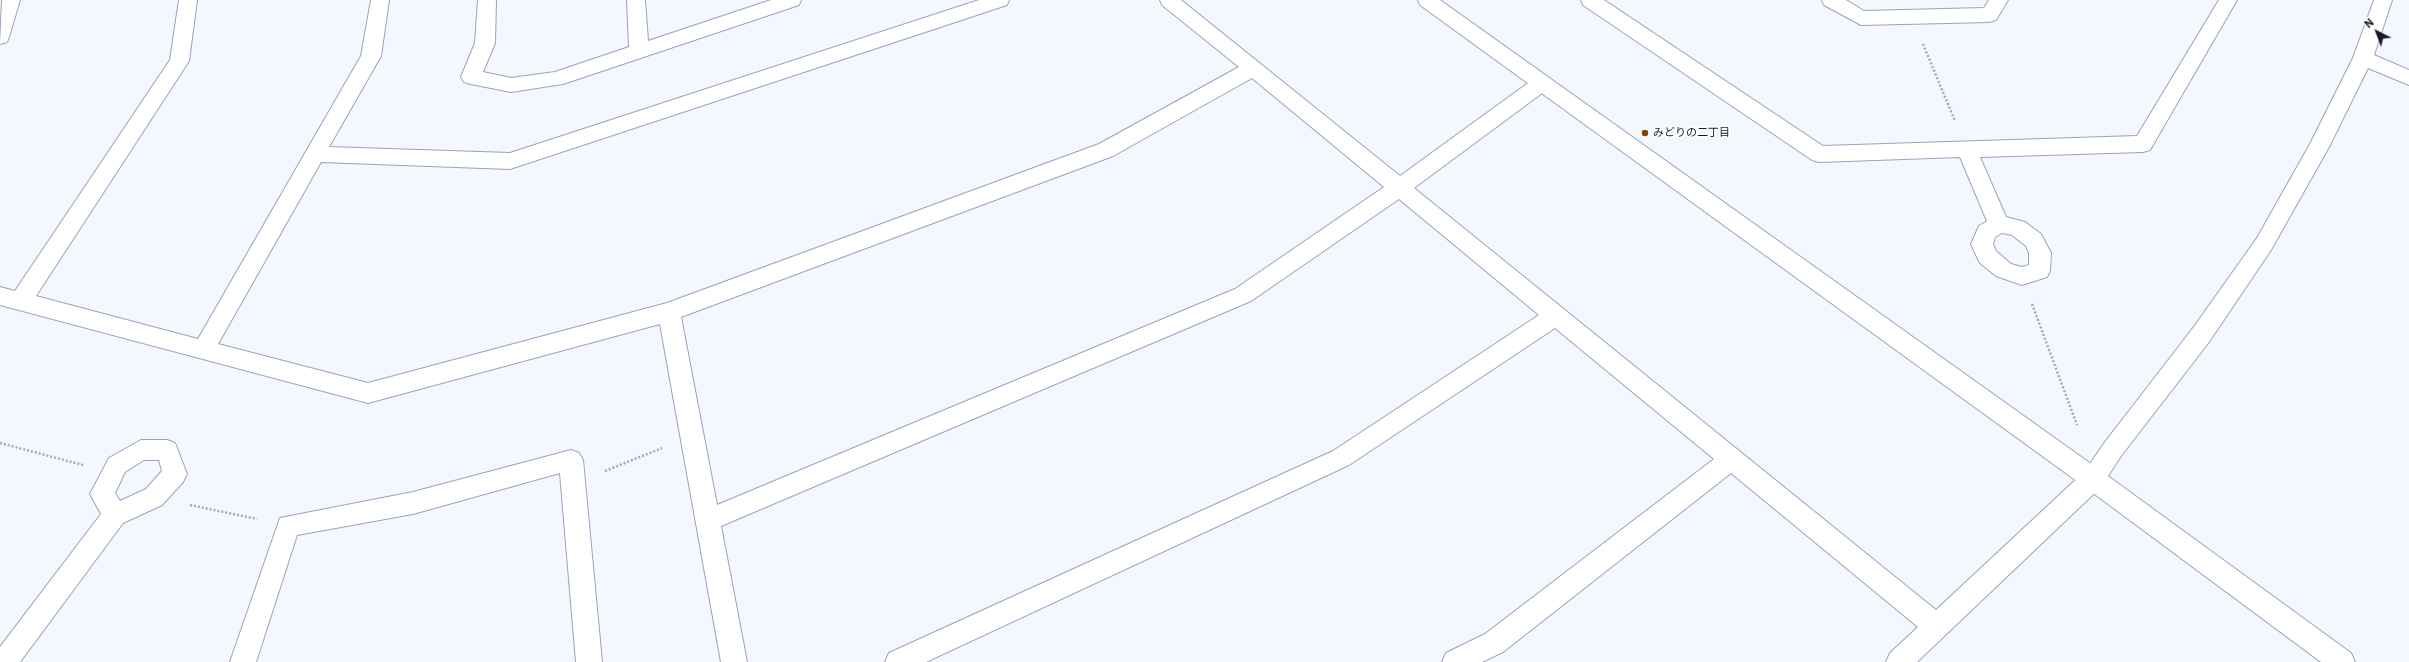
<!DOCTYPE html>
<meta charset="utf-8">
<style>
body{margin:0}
#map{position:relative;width:2409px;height:662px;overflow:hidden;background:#f4f7fd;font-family:"IBM Plex Sans",sans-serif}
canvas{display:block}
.north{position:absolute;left:2357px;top:12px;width:40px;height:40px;-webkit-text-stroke:3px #fff;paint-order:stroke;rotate:318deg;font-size:11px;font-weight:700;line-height:16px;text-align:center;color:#161a24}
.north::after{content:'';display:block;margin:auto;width:14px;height:18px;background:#161a24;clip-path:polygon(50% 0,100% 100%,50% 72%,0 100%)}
</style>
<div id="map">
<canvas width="2409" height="662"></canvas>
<div class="north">N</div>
</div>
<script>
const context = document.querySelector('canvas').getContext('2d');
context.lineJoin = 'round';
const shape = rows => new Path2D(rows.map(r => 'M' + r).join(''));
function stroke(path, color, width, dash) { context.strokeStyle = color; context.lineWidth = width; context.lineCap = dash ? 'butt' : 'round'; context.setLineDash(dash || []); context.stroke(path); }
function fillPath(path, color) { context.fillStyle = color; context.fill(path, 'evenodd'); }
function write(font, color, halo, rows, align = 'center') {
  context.font = font + ' "IBM Plex Sans","Noto Sans JP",sans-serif'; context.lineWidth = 3; context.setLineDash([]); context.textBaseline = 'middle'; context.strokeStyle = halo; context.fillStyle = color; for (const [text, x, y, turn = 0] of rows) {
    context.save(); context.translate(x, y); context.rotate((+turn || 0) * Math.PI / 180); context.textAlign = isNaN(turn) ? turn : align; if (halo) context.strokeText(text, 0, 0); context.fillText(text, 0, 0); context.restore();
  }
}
const path = shape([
 [1923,44,1955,121],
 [2032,304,2077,425],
 [0,443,83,465],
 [605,471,662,448],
 [190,505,257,519]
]);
const street = shape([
 [2,0,20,0,9,37,7,42,0,44,2,0],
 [179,0,197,0,189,61,36,296,198,339,361,56,371,0,389,0,381,56,329,147,510,153,979,0,1009,0,1007,5,510,169,321,162,218,344,368,383,667,303,1099,144,1239,67,1162,5,1160,0,1181,0,1400,176,1535,78,1542,76,1549,78,1552,83,1549,88,1414,188,1936,610,2085,471,2105,442,2193,328,2257,238,2310,144,2353,58,2374,0,2392,0,2374,55,2409,70,2409,85,2368,68,2329,147,2271,250,2209,342,2121,456,2101,487,1917,662,1886,662,1890,653,1918,627,1731,473,1503,652,1482,662,1442,662,1446,653,1485,634,1714,459,1555,328,1349,465,926,662,885,662,889,653,1333,451,1539,315,1399,199,1251,301,721,526,747,662,721,662,660,324,368,403,0,305,0,287,15,291,170,60,179,0],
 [1252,78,1384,187,1235,289,717,505,681,317,1113,156,1252,78],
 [478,0,496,0,495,43,483,72,511,78,555,72,629,47,627,0,645,0,648,41,771,0,801,0,799,5,563,84,511,92,471,84,464,82,461,77,475,43,478,0],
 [1581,0,1604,0,1823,146,2137,136,2219,0,2237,0,2150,150,2143,152,1980,157,2006,217,2025,222,2041,234,2051,253,2050,271,2047,277,2022,285,1996,276,1980,263,1977,257,1971,244,1979,226,1987,221,1960,157,1819,162,1812,160,1583,5,1581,0],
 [2002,233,2012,235,2026,246,2029,253,2029,265,2022,267,2011,264,1996,251,1993,244,1995,237,2002,233],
 [1822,0,1846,0,1864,11,1984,8,1989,0,2008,0,1996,20,1989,22,1861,25,1824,5,1822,0],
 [141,440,167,440,175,443,187,474,183,482,162,505,123,523,20,662,0,662,0,647,101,514,90,494,109,458,141,440],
 [144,460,159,460,162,471,146,489,120,501,115,493,125,472,144,460],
 [571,450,579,453,583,460,602,662,576,662,560,473,413,514,297,535,256,662,230,662,280,518,413,492,571,450]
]);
const secondary = shape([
 [1418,0,1440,0,2101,471,2351,653,2355,662,2321,662,2085,487,1420,5,1418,0]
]);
const markers = [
 [1645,133,4,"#814301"]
];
const poiNames = [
 ["みどりの二丁目",1653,133]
];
stroke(street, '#98a3be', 2);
stroke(secondary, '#98a3be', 2);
stroke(path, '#a6a9b1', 2.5, [2, 2]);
fillPath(street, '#fff');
fillPath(secondary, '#fff');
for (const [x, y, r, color] of markers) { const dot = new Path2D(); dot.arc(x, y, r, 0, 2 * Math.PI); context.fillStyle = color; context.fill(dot); stroke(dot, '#fff', 1.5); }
write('11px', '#161a24', '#fff', poiNames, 'left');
</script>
